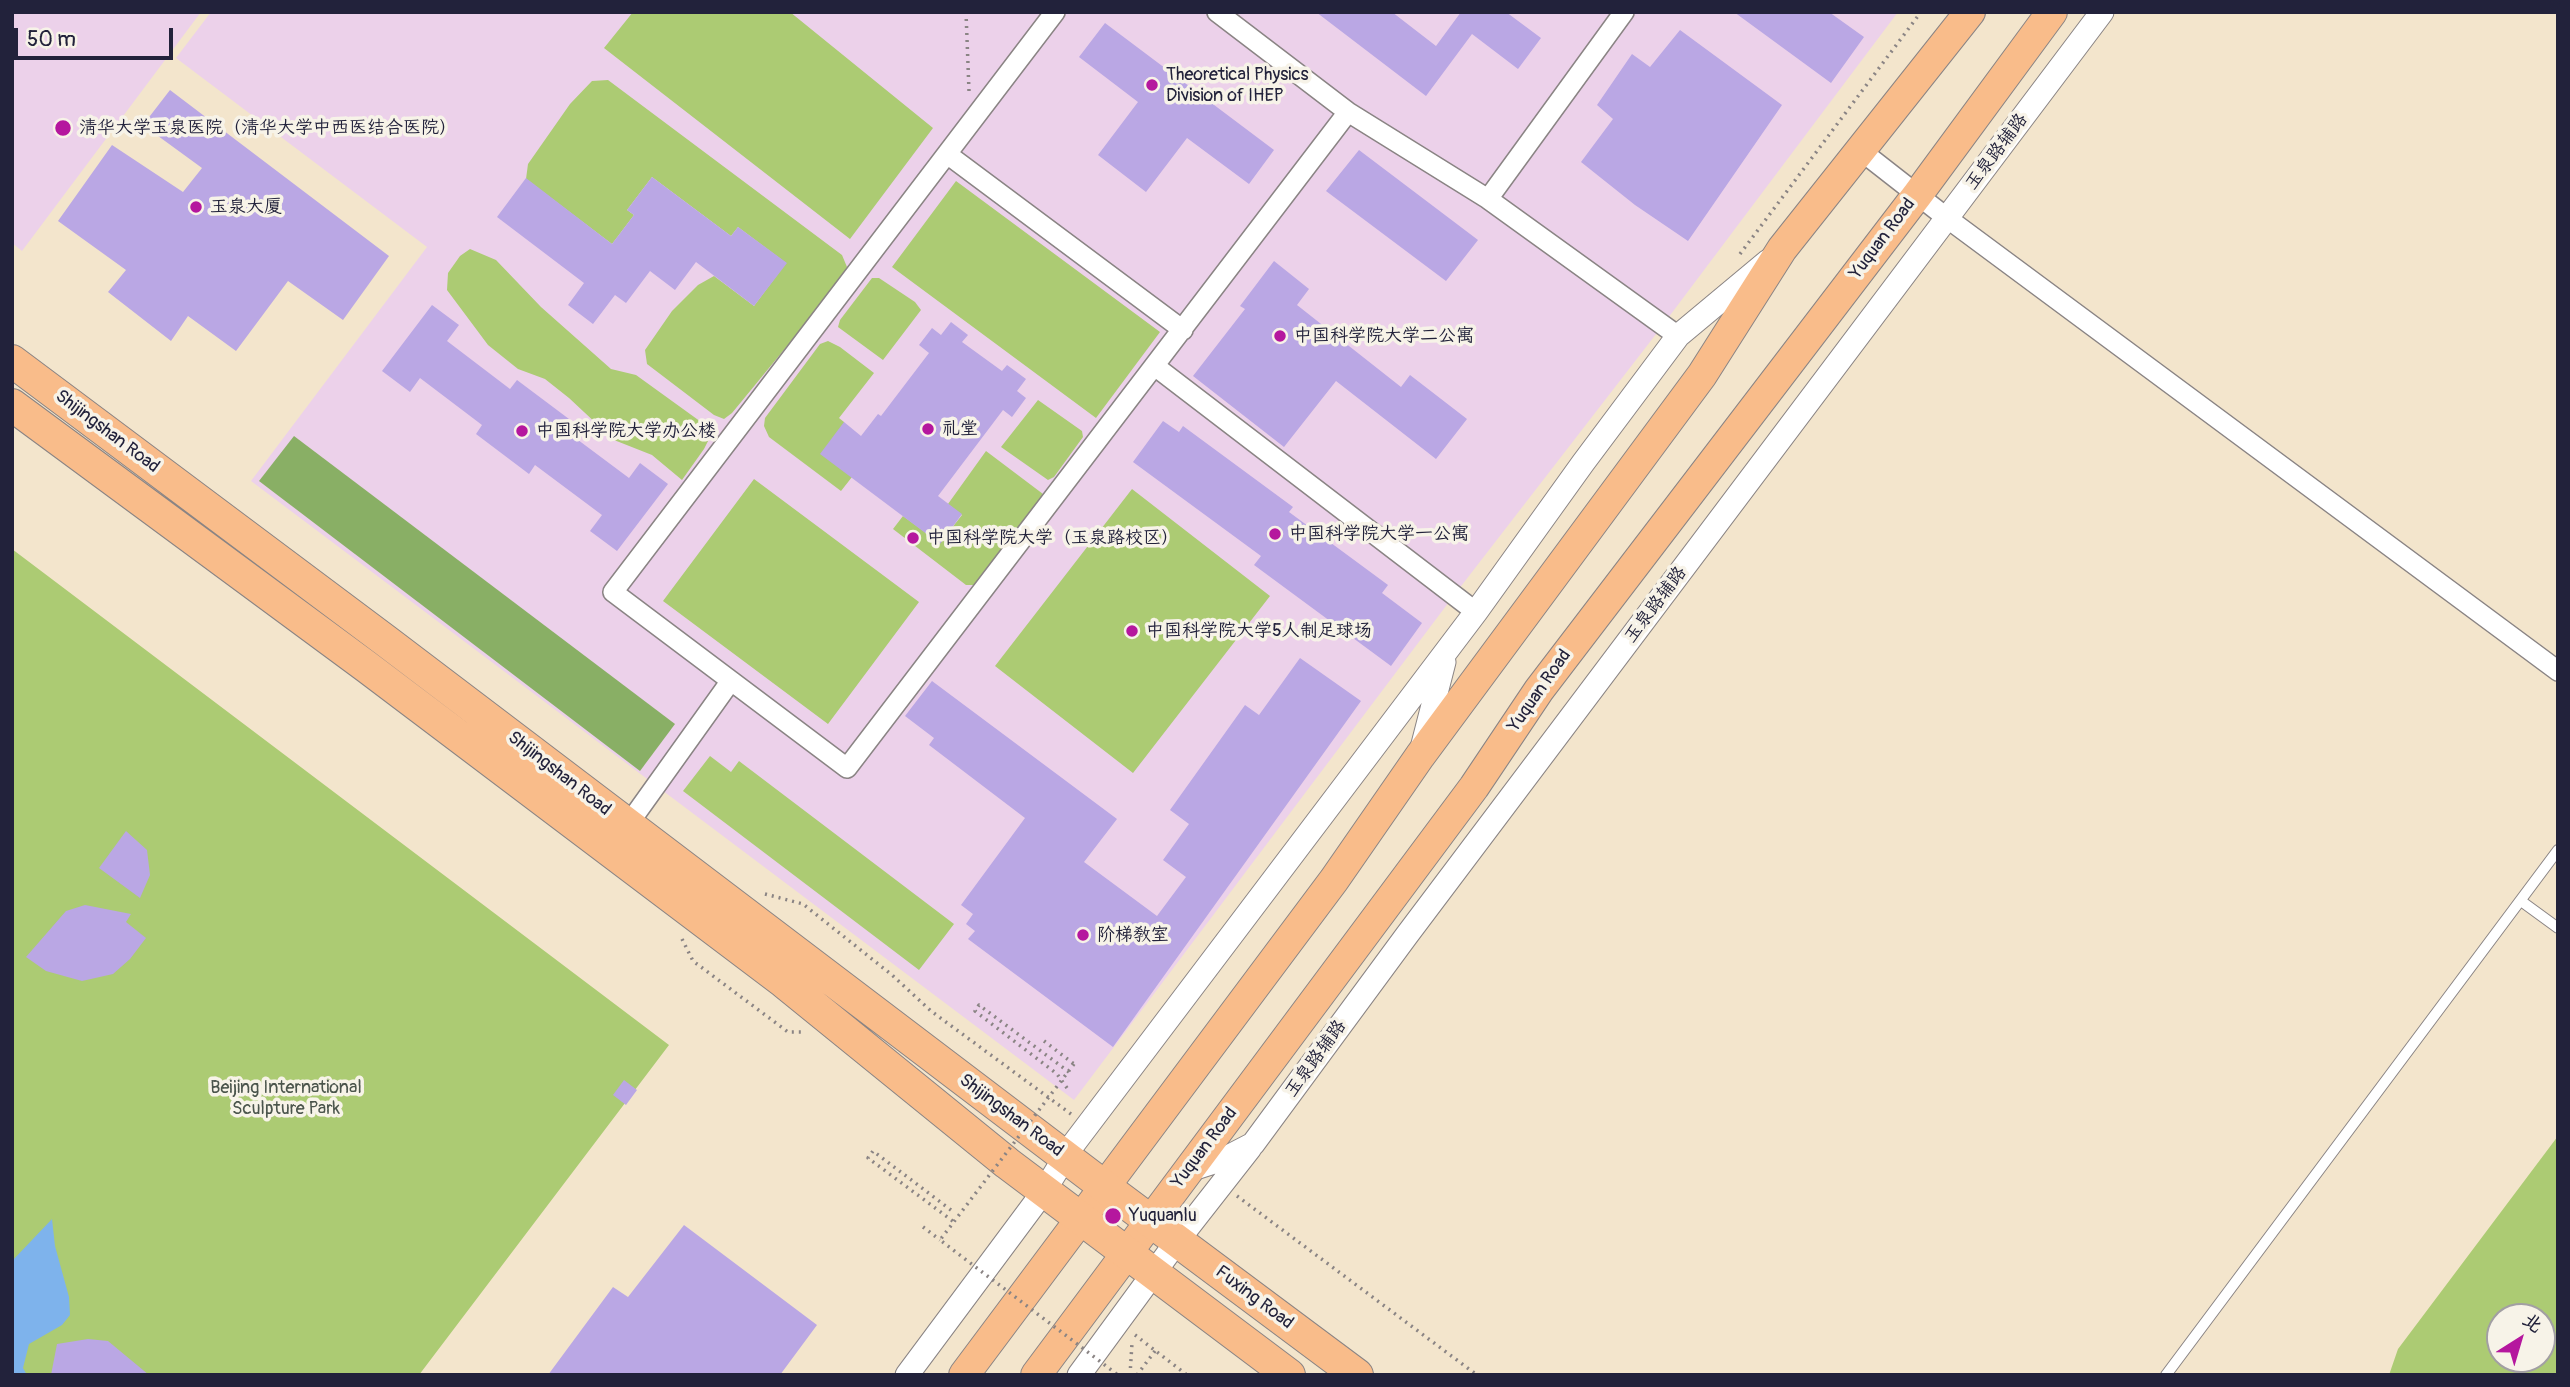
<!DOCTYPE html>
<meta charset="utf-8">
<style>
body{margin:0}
#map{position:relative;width:2570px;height:1387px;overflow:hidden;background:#f3e5cc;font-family:Pangolin,"LXGW WenKai TC",sans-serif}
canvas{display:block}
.frame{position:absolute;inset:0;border:14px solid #22223b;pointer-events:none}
.north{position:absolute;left:2486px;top:1303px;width:70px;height:70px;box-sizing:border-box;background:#f7f3e8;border:2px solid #a29fa3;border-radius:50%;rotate:37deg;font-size:19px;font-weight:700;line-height:28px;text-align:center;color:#22223b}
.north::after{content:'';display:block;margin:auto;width:24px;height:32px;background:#b5179e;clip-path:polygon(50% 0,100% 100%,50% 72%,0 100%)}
.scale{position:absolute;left:14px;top:28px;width:159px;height:32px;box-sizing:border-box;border:4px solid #22223b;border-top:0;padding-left:9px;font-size:21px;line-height:24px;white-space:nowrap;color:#22223b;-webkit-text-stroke:5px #f7f3e8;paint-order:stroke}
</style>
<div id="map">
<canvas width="2570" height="1387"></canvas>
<div class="frame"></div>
<div class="north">北</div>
<div class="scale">50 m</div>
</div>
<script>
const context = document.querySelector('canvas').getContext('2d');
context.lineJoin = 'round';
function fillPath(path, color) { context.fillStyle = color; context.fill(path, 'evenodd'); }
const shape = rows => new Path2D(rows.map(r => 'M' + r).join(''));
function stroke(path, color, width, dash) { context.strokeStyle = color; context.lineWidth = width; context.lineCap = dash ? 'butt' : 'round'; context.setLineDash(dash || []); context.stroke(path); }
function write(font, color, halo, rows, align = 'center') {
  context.font = font + ' Pangolin,"LXGW WenKai TC",sans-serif'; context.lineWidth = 7; context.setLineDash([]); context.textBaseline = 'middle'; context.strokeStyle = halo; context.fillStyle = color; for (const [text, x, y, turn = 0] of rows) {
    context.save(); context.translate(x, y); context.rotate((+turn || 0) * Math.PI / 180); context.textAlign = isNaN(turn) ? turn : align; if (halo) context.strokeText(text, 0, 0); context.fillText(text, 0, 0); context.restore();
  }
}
const built = shape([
 [12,12,201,12,22,251,12,243],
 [211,12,1898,12,1653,338,1455,594,1074,1100,251,481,427,247,176,58]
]);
const green = shape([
 [633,12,790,12,933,128,850,239,604,48],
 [608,80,842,255,847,267,843,278,732,413,724,419,714,415,647,364,645,350,672,311,698,285,714,276,754,306,786,263,738,227,731,236,652,177,627,210,634,215,612,244,526,179,528,164,570,104,592,81],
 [956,181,1160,332,1096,418,892,267],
 [470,249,496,260,541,307,611,369,636,375,708,427,710,437,704,449,682,480,652,455,614,440,569,398,545,379,518,369,488,345,447,290,448,273,460,256],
 [872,278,879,278,915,302,921,310,883,360,838,327,840,320],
 [828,341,840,347,874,373,839,418,844,422,852,477,841,491,769,437,764,426,765,418,820,344],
 [1038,400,1082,431,1083,437,1054,477,1048,480,1001,447],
 [986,451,1043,494,984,576,974,585,966,585,893,529,903,516,940,543,962,515,948,504],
 [754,479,919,602,828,724,663,601],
 [1132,489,1270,596,1133,773,995,666],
 [12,549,669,1045,419,1375,12,1375],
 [710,756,731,772,739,761,954,924,919,970,683,791],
 [2558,1136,2558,1375,2389,1375,2398,1349],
 [2500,1317,2542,1317,2542,1359,2500,1359]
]);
const forest = shape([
 [294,436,675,724,640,771,259,481]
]);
const water = shape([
 [52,1219,55,1246,69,1297,70,1315,62,1325,29,1344,23,1368,27,1375,12,1375,12,1261]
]);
const building = shape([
 [1316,12,1392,12,1436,46,1461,12,1506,12,1541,38,1518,69,1472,34,1426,96],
 [1734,12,1829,12,1864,37,1831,83],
 [1105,23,1274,150,1249,184,1187,138,1146,192,1098,155,1138,102,1079,57],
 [1680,30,1782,105,1688,241,1635,205,1581,162,1613,119,1597,105,1632,54,1650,67],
 [170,90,389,256,343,320,288,281,236,351,188,316,171,341,108,292,126,270,58,221,112,145,183,192,202,168,143,125],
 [1359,150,1478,240,1446,281,1326,191],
 [652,177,731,236,738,227,787,263,754,306,696,262,675,290,650,271,626,303,615,295,593,324,568,305,584,283,497,217,526,178,612,244,634,215,627,210],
 [1274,261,1309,289,1297,305,1401,387,1410,375,1467,419,1436,459,1336,381,1284,447,1193,376,1245,309,1240,306],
 [432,305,459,325,447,341,510,389,517,380,569,419,562,428,629,478,640,463,668,484,617,551,590,531,602,515,535,465,529,474,476,434,482,425,420,378,410,392,382,371],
 [951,322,968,335,962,342,1002,371,1007,365,1026,379,1017,391,1026,398,1012,417,1003,410,938,496,962,514,940,544,820,454,844,422,861,436,878,414,881,416,929,353,919,345,932,328,941,335],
 [1163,421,1179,432,1183,426,1293,507,1289,512,1388,585,1382,593,1422,623,1391,666,1254,565,1261,556,1133,462],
 [1300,658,1361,701,1113,1047,968,939,975,931,966,924,973,914,961,905,1025,818,929,745,934,738,905,716,932,681,1117,819,1084,862,1157,916,1186,877,1163,860,1189,824,1170,810,1245,705,1259,715],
 [126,831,147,850,150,875,140,898,99,868],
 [85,905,131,914,126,922,146,938,130,959,113,974,82,981,46,971,26,957,66,911],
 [624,1080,637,1090,626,1105,613,1095],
 [684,1225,817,1325,780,1375,548,1375,613,1287,628,1297],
 [88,1339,108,1341,149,1375,51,1375,57,1344]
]);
const path = shape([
 [966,12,969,91],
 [1740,254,1921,12],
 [765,894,803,904,892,975,931,1011,1071,1114],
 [682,939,693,961,788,1032,805,1032],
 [1044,1041,1074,1064],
 [1067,1088,1057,1074,975,1011,979,1005,1069,1072],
 [1237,1196,1477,1375],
 [951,1210,873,1151,868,1158,954,1222],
 [923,1227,940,1240],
 [1135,1335,1187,1375],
 [1130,1375,1132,1343],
 [1137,1375,1155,1351]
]);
const service = shape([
 [2521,901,2558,928],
 [2166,1375,2558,850]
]);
const minor = shape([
 [1055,12,613,592,847,768,1348,112],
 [1217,12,1348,112,1488,199,1678,336],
 [1860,150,1947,218,2558,671],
 [947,154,1183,330],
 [1488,199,1624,12],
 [1156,367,1476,612],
 [627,826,730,682]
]);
const tertiary = shape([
 [1422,748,1444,662],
 [1189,1170,1226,1158,1253,1144,1407,935,2102,12],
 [907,1375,1044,1191,1072,1146,1476,612,1583,463,1678,336,1768,261],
 [1079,1375,1178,1240,1250,1148]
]);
const primary = shape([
 [964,1375,1334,880,1420,756,1702,375,1782,249,1970,12],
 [1036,1375,1474,787,1539,690,1918,194,2052,12]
]);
const trunk = shape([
 [12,361,386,641,1105,1187,1357,1375],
 [12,405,367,667,784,982,1007,1163,1289,1375]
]);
const pathBridge = shape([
 [1074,1064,940,1240,1118,1375]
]);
const markers = [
 [1152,85,7,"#b5179e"],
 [63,128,9,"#b5179e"],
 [196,207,7,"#b5179e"],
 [1280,336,7,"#b5179e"],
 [928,429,7,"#b5179e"],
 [522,431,7,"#b5179e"],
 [1275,534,7,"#b5179e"],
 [913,538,7,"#b5179e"],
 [1132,631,7,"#b5179e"],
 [1083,935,7,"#b5179e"],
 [1113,1216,9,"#b5179e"]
];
const poiNames = [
 ["Theoretical Physics",1166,75],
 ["Division of IHEP",1166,96],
 ["清华大学玉泉医院（清华大学中西医结合医院）",79,128],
 ["玉泉大厦",210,207],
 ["中国科学院大学二公寓",1294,336],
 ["礼堂",942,429],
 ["中国科学院大学办公楼",536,431],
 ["中国科学院大学一公寓",1289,534],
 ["中国科学院大学（玉泉路校区）",927,538],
 ["中国科学院大学5人制足球场",1146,631],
 ["阶梯教室",1097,935],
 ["Yuquanlu",1129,1216]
];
const streetNames = [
 ["玉泉路辅路",1997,152,-53],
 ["Yuquan Road",1883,239,-53],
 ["Shijingshan Road",107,432,37],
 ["玉泉路辅路",1656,605,-53],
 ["Yuquan Road",1540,691,-55],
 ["Shijingshan Road",559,774,38],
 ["玉泉路辅路",1316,1059,-54],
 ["Shijingshan Road",1011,1116,37],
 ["Yuquan Road",1205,1148,-53],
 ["Fuxing Road",1254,1298,37]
];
const parkNames = [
 ["Beijing International",286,1088],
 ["Sculpture Park",286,1109]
];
fillPath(built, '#ecd1ea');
fillPath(green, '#accb73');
fillPath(forest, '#89af65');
fillPath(water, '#7eb3ec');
fillPath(building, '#baa7e4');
stroke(service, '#8a8484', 12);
stroke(minor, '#8a8484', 22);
stroke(tertiary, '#8a8484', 25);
stroke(primary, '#8a8484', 32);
stroke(trunk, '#8a8484', 34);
stroke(path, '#8a8484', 3.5, [2, 5]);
stroke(service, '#fff', 10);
stroke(minor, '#fff', 19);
stroke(tertiary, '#fff', 23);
stroke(primary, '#f9bc8a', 30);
stroke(trunk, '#f9bc8a', 32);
stroke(pathBridge, '#8a8484', 3.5, [2, 5]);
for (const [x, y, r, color] of markers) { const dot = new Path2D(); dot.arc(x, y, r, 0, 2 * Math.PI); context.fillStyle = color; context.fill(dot); stroke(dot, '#f7f3e8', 2.5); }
write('18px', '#22223b', '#f7f3e8', poiNames, 'left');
write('18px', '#22223b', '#f7f3e8', streetNames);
write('18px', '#4b554c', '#f7f3e8', parkNames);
</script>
